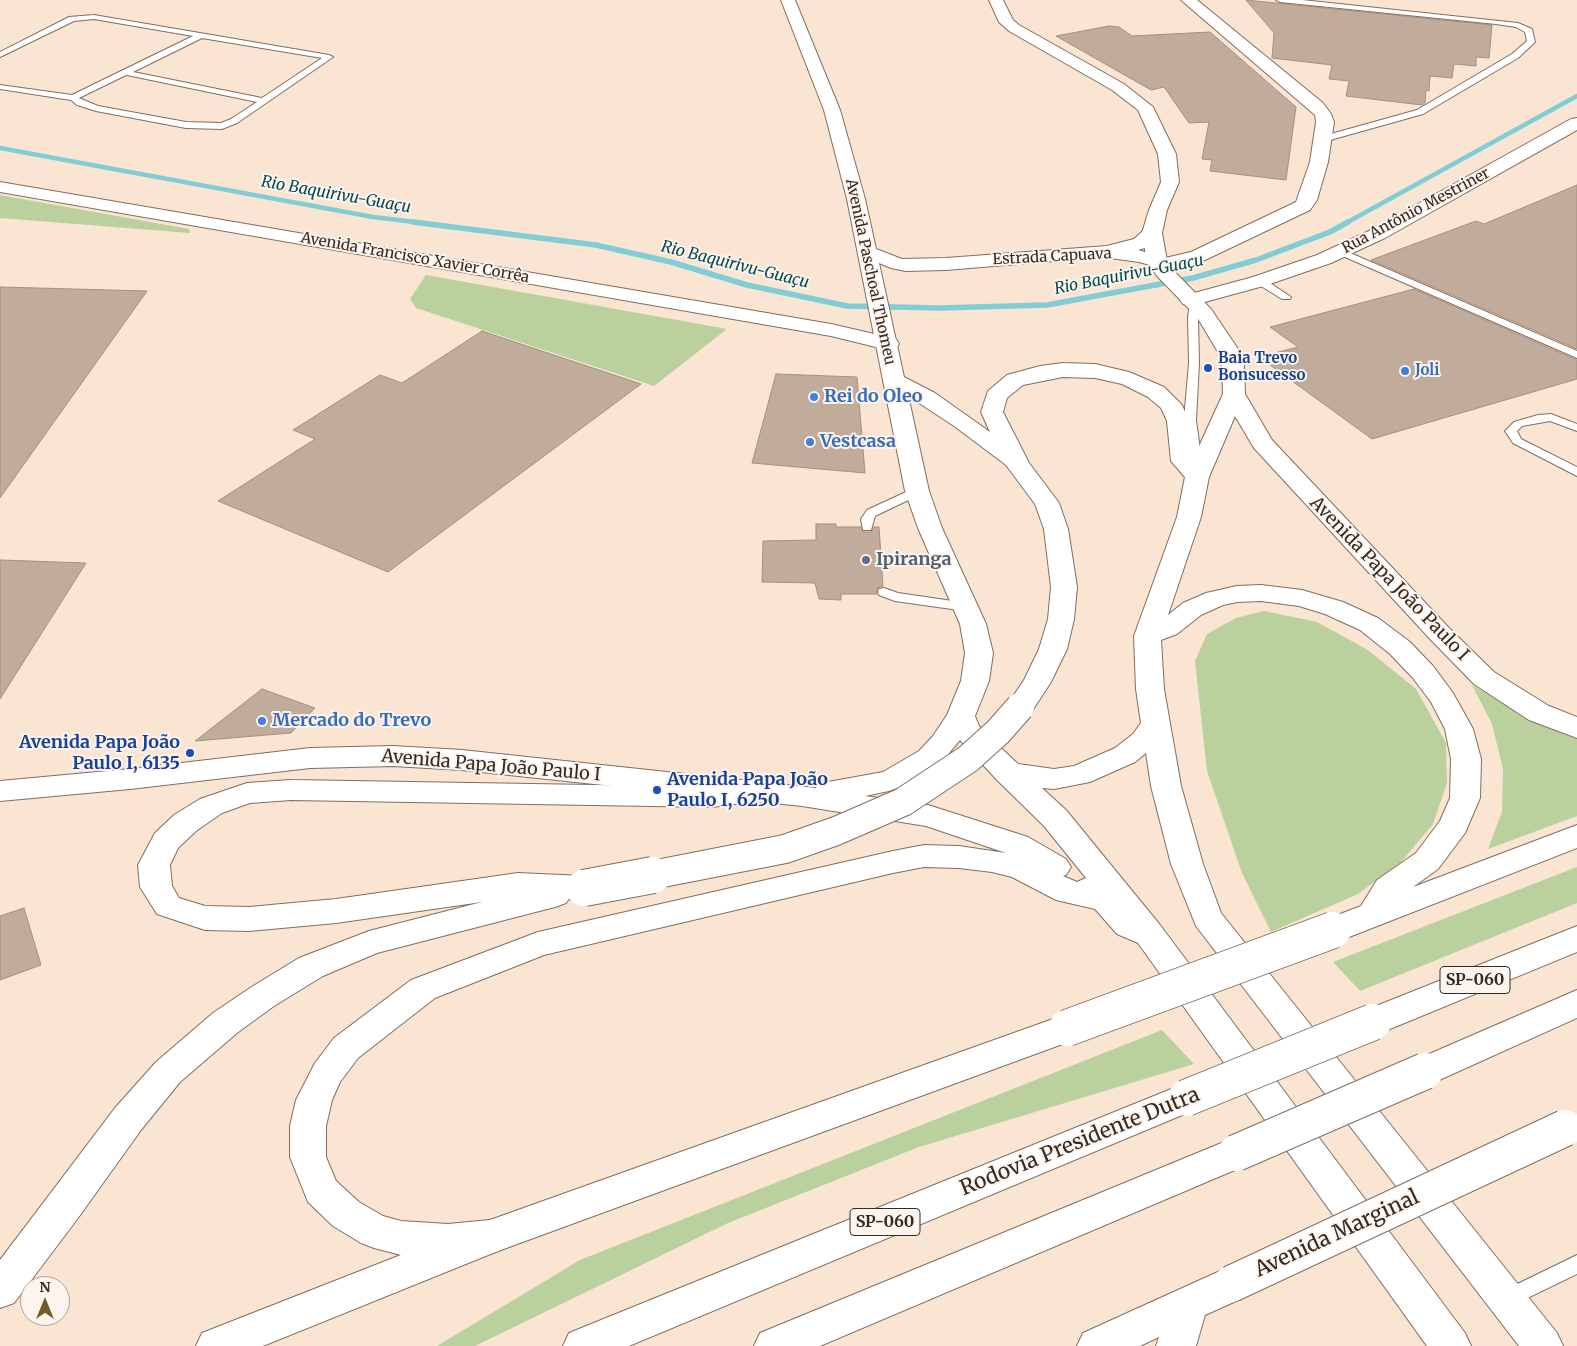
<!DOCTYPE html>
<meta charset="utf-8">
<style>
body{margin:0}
#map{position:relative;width:1577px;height:1346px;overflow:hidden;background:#fae4d2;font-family:Merriweather,serif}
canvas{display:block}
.north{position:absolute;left:20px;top:1276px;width:50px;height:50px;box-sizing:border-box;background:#fdf4ed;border:1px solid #aca49d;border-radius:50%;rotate:0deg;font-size:14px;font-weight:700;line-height:20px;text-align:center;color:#332b24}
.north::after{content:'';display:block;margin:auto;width:18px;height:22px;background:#745b2c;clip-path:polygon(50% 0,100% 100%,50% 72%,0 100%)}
</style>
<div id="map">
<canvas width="1577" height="1346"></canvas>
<div class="north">N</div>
</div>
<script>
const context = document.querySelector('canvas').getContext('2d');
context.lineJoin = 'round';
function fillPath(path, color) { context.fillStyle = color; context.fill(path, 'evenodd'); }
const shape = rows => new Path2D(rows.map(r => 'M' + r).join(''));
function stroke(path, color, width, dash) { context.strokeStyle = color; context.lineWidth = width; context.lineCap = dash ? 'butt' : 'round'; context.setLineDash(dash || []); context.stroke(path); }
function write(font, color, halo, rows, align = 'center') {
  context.font = font + ' Merriweather,serif'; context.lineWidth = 4; context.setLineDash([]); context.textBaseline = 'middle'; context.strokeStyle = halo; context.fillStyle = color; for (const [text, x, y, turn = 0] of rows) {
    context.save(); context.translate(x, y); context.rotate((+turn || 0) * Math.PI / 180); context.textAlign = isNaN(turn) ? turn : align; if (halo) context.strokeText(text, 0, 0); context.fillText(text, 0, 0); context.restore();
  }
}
const green = shape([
 [0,195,189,229,190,233,0,218],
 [426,275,627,311,727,329,654,386,416,308,410,299],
 [1264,611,1317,622,1368,650,1416,689,1446,743,1447,783,1433,824,1402,861,1358,894,1271,932,1242,873,1207,771,1195,661,1207,634,1236,618],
 [1472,685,1520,712,1577,739,1577,816,1488,849,1502,812,1503,769,1492,724],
 [1577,867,1577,903,1360,991,1333,962],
 [1162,1030,1194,1064,919,1147,728,1223,475,1346,437,1346,580,1260]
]);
const streamFar1 = shape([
 [0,148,373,217,423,223],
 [1346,223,1577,96]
]);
const stream = shape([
 [413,222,596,245,671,262,747,285,847,306,940,308,1047,305,1193,278,1256,260,1330,232,1348,222]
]);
const building = shape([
 [1246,0,1492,25,1489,58,1476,57,1476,66,1454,64,1452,78,1430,76,1429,91,1426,90,1425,103,1422,105,1346,96,1349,81,1329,79,1332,65,1272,58,1274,33,1246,0],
 [1109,26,1119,27,1132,36,1210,32,1296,107,1286,180,1210,171,1212,160,1202,159,1209,122,1189,123,1164,87,1151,90,1056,36,1109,26],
 [1577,185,1577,349,1371,260,1476,221,1484,224,1577,185],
 [0,287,147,291,0,498,0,287],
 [1414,289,1577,360,1577,379,1372,439,1259,357,1298,347,1270,327,1414,289],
 [482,331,641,384,388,572,218,501,315,439,293,430,380,375,402,383,482,331],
 [776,374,857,377,865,473,752,463,776,374],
 [816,524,836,524,836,527,861,527,863,532,871,532,874,527,879,527,883,586,877,588,877,594,841,594,841,600,819,599,815,583,762,582,763,541,816,540,816,524],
 [0,560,86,563,0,699,0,560],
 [262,689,315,708,291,733,195,741,262,689],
 [24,908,41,965,0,980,0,916,24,908]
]);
const service = shape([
 [1276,0,1302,0,1518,23,1532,29,1535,42,1518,58,1423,114,1323,142,1320,141,1320,137,1417,110,1512,54,1527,41,1525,32,1516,27,1496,24,1280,2,1276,0],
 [94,15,329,55,333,57,237,123,222,129,186,128,96,111,77,105,71,100,0,89,0,85,72,95,193,36,94,19,74,21,0,57,0,52,69,17,94,15],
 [202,38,322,58,262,98,133,72,202,38],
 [126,75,127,75,257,102,231,119,221,123,186,122,98,106,79,98,126,75],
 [1341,249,1577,351,1577,358,1338,254,1338,250,1341,249],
 [1260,278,1264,279,1291,297,1290,299,1282,299,1256,283,1256,279,1260,278],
 [1195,301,1200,304,1198,317,1199,363,1196,420,1203,473,1197,477,1191,473,1184,420,1189,363,1188,317,1190,304,1195,301],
 [1551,414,1577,424,1577,431,1550,421,1522,426,1517,431,1521,439,1577,467,1577,476,1513,443,1505,431,1514,422,1538,415,1551,414],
 [917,487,921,488,923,491,921,494,875,516,871,530,863,530,861,519,867,510,917,487],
 [884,588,898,593,966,603,973,607,966,611,895,601,879,595,878,592,879,589,884,588],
 [1577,1255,1577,1274,1513,1305,1506,1308,1499,1305,1496,1299,1499,1293,1577,1255]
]);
const minor = shape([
 [989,0,1003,0,1013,20,1019,25,1124,84,1153,107,1176,154,1179,182,1167,210,1162,233,1167,261,1164,265,1157,267,1150,265,1147,261,1142,233,1149,210,1161,182,1158,154,1138,110,1112,90,1009,31,999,22,989,0],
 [1577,118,1577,130,1385,238,1331,263,1267,285,1190,306,1183,304,1180,300,1183,296,1253,277,1317,255,1371,230,1571,119,1577,118]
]);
const tertiary = shape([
 [0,182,831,324,896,339,899,344,896,349,888,350,831,336,0,192,0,182]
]);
const secondary = shape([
 [781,0,795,0,840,110,865,199,876,249,902,259,946,258,1107,246,1134,239,1145,229,1152,227,1159,229,1162,233,1148,247,1138,250,1165,258,1191,252,1296,202,1310,162,1316,122,1315,115,1181,0,1197,0,1323,103,1331,114,1334,122,1328,162,1317,200,1310,210,1205,260,1173,270,1211,309,1240,352,1244,366,1245,394,1272,440,1449,628,1494,672,1549,706,1577,717,1577,738,1529,720,1474,684,1431,640,1254,448,1235,416,1209,477,1201,517,1168,615,1183,603,1206,593,1237,586,1261,585,1302,590,1343,602,1378,618,1410,642,1433,666,1453,693,1473,729,1481,759,1480,798,1465,833,1438,869,1413,887,1577,825,1577,848,1344,939,1333,942,1322,939,1317,930,1322,921,1361,906,1377,880,1416,853,1440,821,1450,798,1451,759,1445,729,1431,702,1413,678,1390,654,1360,630,1325,614,1299,606,1261,601,1237,602,1223,605,1201,615,1177,634,1161,640,1164,689,1181,786,1203,864,1221,913,1557,1333,1563,1346,1519,1346,1196,926,1171,864,1151,786,1146,753,1135,762,1090,782,1054,789,1042,788,1066,810,1160,925,1465,1333,1471,1346,1427,1346,1138,943,1117,934,1095,909,1056,900,1012,877,992,872,959,868,924,867,893,873,544,955,435,998,358,1058,340,1082,332,1100,326,1126,326,1157,336,1181,359,1202,383,1216,401,1221,448,1224,490,1220,1067,1014,1079,1018,1084,1028,1079,1038,490,1254,448,1258,401,1255,374,1248,361,1243,333,1226,308,1202,290,1157,290,1126,296,1100,315,1063,334,1038,411,980,538,932,893,851,924,845,959,846,1006,853,926,826,802,806,462,770,393,766,310,768,130,789,0,801,0,781,130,769,310,748,393,746,462,750,816,788,817,785,828,782,883,772,919,751,933,736,947,715,961,681,965,653,960,624,918,528,905,491,847,199,824,110,781,0],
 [1103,257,1139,262,1150,265,1157,276,1197,317,1218,352,1222,366,1223,394,1185,477,1177,517,1134,636,1136,689,1141,723,1133,734,1115,748,1074,766,1054,769,1018,764,985,733,979,726,975,716,989,681,993,653,986,624,942,528,929,491,879,263,891,268,906,271,946,270,1103,257],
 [960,740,997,780,1044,826,1086,878,1077,882,1063,876,1066,875,1071,867,1066,859,1028,837,928,805,865,796,889,791,913,782,939,765,960,740],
 [1231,1266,1245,1271,1251,1284,1245,1297,1205,1315,1196,1346,1156,1346,1159,1337,1140,1346,1077,1346,1083,1333,1231,1266]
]);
const motorway = shape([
 [1063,363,1095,364,1129,372,1164,387,1182,405,1189,421,1195,460,1209,477,1205,482,1197,484,1189,482,1171,461,1167,421,1161,408,1148,397,1122,384,1095,378,1063,377,1023,385,1007,398,1003,412,1029,463,1059,503,1068,529,1077,587,1074,619,1067,649,1051,682,1030,714,1020,716,1010,714,1006,707,1024,680,1039,649,1048,619,1051,587,1044,529,1035,504,1006,465,954,426,919,403,886,386,883,381,886,376,894,374,902,376,935,393,990,432,981,412,988,391,1007,375,1040,366,1063,363],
 [291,780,712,787,757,781,768,784,772,791,768,798,757,801,712,807,291,800,250,803,222,813,196,831,178,848,170,865,172,886,179,898,205,906,249,907,336,899,518,873,584,876,595,880,600,888,595,896,584,900,569,899,566,903,555,907,377,953,323,976,274,1006,237,1033,180,1082,141,1130,78,1218,14,1303,0,1308,0,1260,115,1108,156,1062,213,1013,250,988,299,958,369,931,482,902,336,923,249,931,205,930,157,914,140,887,138,865,155,833,174,815,200,799,247,783,291,780],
 [1577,926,1577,952,1373,1036,1361,1032,1356,1022,1361,1012,1577,926],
 [1577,990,1577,1018,1437,1081,1425,1085,1413,1081,1407,1071,1413,1061,1577,990],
 [1186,1083,1199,1088,1204,1098,1199,1108,629,1346,563,1346,569,1333,1186,1083],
 [1236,1137,1249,1142,1254,1153,1249,1164,820,1346,754,1346,760,1333,1236,1137],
 [490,1220,503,1225,509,1237,503,1249,263,1346,196,1346,202,1333,490,1220]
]);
const secondaryBridge = shape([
 [1067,1028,1333,930],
 [1231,1284,1565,1128]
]);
const motorwayBridgeFar1 = shape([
 [647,876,785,849,836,831,903,802,968,759,998,732,1020,707]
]);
const motorwayBridge = shape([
 [584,888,653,875],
 [1186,1098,1373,1022],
 [1236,1153,1425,1071]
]);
const markers = [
 [1208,368,5,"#1a4fb4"],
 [1405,371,5,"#3f7fe0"],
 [814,397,5,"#3f7fe0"],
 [810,442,5,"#3f7fe0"],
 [866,560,5,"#5c6f8a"],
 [262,721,5,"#3f7fe0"],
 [190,753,5,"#1a4fb4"],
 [657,790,5,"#1a4fb4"]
];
const farStreetnames = [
 ["Rua Antônio Mestriner",1416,211,-28],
 ["Estrada Capuava",1052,257,-3],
 ["Avenida Francisco Xavier Corrêa",415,258,10],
 ["Avenida Paschoal Thomeu",870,272,78]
];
const farTransitnames = [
 ["Baia Trevo",1218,359],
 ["Bonsucesso",1218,376]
];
const farShopnames = [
 ["Joli",1415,371]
];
const farWaternames = [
 ["Rio Baquirivu-Guaçu",336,195,10],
 ["Rio Baquirivu-Guaçu",735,265,14],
 ["Rio Baquirivu-Guaçu",1129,275,-11]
];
const shields = [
 [1475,980,70],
 [885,1222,70]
];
const shieldNames = [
 ["SP-060",1475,980],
 ["SP-060",885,1222]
];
const shopNames = [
 ["Rei do Oleo",824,397],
 ["Vestcasa",820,442],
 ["Mercado do Trevo",272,721]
];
const serviceNames = [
 ["Ipiranga",876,560]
];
const streetNames = [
 ["Avenida Papa João Paulo I",1389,579,46],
 ["Avenida Papa João Paulo I",491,766,5]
];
const transitNames = [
 ["Avenida Papa João",180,743],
 ["Paulo I, 6135",180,764],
 ["Avenida Papa João",667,780,"left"],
 ["Paulo I, 6250",667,801,"left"]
];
const nearStreetnames = [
 ["Rodovia Presidente Dutra",1080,1142,-22],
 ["Avenida Marginal",1337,1234,-25]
];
fillPath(green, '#bad19d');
stroke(streamFar1, '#81cdd5', 4.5);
stroke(stream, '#81cdd5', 5.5);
fillPath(building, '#c1ac9b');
stroke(building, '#a59080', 1);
stroke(service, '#826e5f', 2);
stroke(minor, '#826e5f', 2);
stroke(tertiary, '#826e5f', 2);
stroke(secondary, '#826e5f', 2);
stroke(motorway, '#826e5f', 2);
fillPath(service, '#fff');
fillPath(minor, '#fff');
fillPath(tertiary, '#fff');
fillPath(secondary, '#fff');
fillPath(motorway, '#fff');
stroke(secondaryBridge, '#826e5f', 38, []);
stroke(motorwayBridgeFar1, '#826e5f', 30, []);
stroke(motorwayBridge, '#826e5f', 38, []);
stroke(secondaryBridge, '#fff', 36);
stroke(motorwayBridgeFar1, '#fff', 28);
stroke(motorwayBridge, '#fff', 36);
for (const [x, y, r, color] of markers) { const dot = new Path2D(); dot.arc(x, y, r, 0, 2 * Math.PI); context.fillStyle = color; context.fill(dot); stroke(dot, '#fdf4ed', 2); }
write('15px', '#332b24', '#fdf4ed', farStreetnames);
write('bold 15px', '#164399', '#fdf4ed', farTransitnames, 'left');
write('bold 15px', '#366cbe', '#fdf4ed', farShopnames, 'left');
write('italic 16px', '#004a50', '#fdf4ed', farWaternames);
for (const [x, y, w] of shields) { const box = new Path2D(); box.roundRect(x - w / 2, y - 13.5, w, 27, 4); context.fillStyle = '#fdf4ed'; context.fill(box); stroke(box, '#332b24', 1); }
write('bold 16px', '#332b24', null, shieldNames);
write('bold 18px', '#366cbe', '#fdf4ed', shopNames, 'left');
write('bold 18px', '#4e5e75', '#fdf4ed', serviceNames, 'left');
write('18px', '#332b24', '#fdf4ed', streetNames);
write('bold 18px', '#164399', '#fdf4ed', transitNames, 'right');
write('21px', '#332b24', '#fdf4ed', nearStreetnames);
</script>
